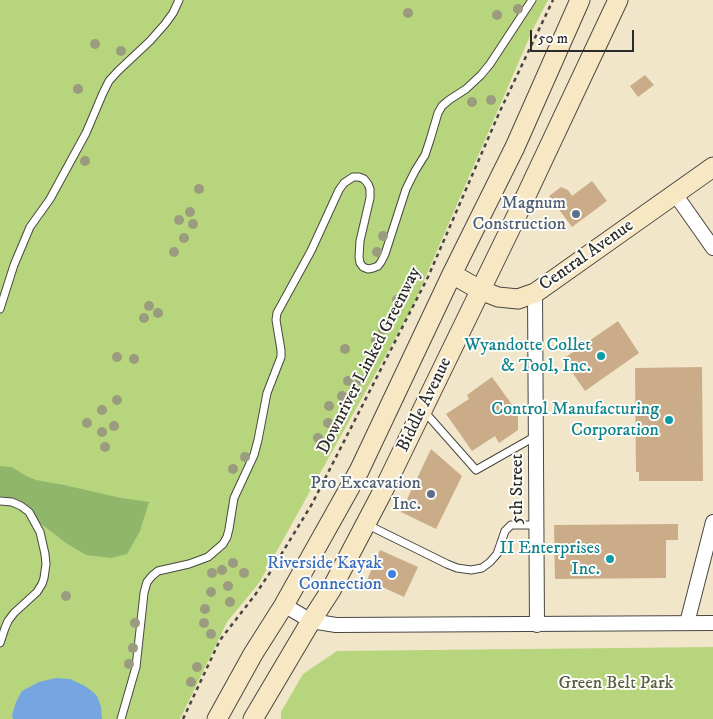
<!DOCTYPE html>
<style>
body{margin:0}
#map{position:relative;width:713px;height:719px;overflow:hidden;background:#f1e6ca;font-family:"IM FELL DW Pica",serif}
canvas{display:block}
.scale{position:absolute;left:530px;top:30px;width:104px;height:22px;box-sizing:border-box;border:2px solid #2b2b2b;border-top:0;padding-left:6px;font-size:15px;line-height:18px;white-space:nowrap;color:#2b2b2b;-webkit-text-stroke:4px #fdfcf7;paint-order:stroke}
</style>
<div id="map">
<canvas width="713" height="719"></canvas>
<div class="scale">50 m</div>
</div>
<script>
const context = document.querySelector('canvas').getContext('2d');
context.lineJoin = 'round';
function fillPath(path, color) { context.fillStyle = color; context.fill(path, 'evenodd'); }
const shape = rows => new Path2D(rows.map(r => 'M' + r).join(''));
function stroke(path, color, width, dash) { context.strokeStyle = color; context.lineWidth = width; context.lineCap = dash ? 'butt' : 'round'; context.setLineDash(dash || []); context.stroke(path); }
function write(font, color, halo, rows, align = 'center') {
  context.font = font + ' "IM FELL DW Pica",serif'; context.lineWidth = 4; context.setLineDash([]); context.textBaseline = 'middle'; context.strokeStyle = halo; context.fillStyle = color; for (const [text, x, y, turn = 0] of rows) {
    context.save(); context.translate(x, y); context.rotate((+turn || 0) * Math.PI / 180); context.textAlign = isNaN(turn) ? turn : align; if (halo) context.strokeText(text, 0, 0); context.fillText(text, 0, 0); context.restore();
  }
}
const green = shape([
 [0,0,548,0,533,29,412,308,259,583,227,622,180,719,0,719],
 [713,647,713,719,281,719,281,712,303,674,337,651]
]);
const forest = shape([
 [0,466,12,467,26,476,36,480,64,485,121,498,149,502,140,531,127,554,111,558,86,555,66,543,40,523,29,507,14,499,0,496]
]);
const water = shape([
 [56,678,70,679,85,686,93,692,97,696,101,707,102,719,13,719,12,715,16,702,22,691,39,682]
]);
const building = shape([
 [645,75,654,85,638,97,630,86],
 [592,181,607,201,572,227,549,196,561,187,568,190,572,196],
 [618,321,639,353,585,391,563,359],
 [702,367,703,481,639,481,639,472,636,472,635,368],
 [492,377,518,413,518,430,499,443,495,436,472,451,446,414,469,399,467,395],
 [431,449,462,476,436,529,401,512],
 [678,524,678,540,666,540,666,578,555,579,554,525],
 [380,550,418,567,404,597,367,580]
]);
const path = shape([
 [183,719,220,640,255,595,271,571,312,504,428,277,500,111,553,0]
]);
const lane = shape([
 [0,309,14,265,30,227,50,199,86,133,103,93,109,81,118,71,150,41,165,24,173,13,179,0],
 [423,410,476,470,536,436],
 [0,501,12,502,21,506,29,512,40,532,45,554,46,564,44,578,42,584,37,592,14,613,8,621,5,628,0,643],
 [366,524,447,564,457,568,471,570,482,568,490,562,497,554,505,531,511,525,537,525],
 [121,719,136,667,144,593,147,582,152,576,158,571,189,564,208,557,223,544,227,537,229,529,234,498,254,455,258,440,267,393,281,357,281,350,276,320,277,313,311,251,339,190,344,183,353,177,359,177,364,179,368,184,370,189,370,198,360,241,359,257,360,263,363,267,368,269,373,268,378,266,381,262,385,254,406,189,415,171,425,155,430,140,438,113,442,106,449,100,466,89,481,75,490,64,532,0]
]);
const street = shape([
 [675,194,713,248],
 [535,293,537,625],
 [284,605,311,621,336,625,713,623],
 [687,623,713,522]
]);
const secondary = shape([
 [452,274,480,290,498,297,518,299,535,293,713,167],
 [217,719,253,654,284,605,359,471,452,274,515,147,580,0],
 [253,719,311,621,331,590,384,489,516,217,618,0]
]);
const trees = [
 [518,9],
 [408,13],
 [497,15],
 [95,44],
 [121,51],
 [78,89],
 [491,100],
 [472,102],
 [85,161],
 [199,189],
 [190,212],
 [179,220],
 [193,224],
 [383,236],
 [184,238],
 [174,252],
 [377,252],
 [397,300],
 [149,306],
 [158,313],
 [393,317],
 [144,318],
 [383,329],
 [376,341],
 [345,349],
 [117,357],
 [134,359],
 [368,364],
 [360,380],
 [348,381],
 [356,392],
 [342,396],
 [117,400],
 [329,406],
 [102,410],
 [87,423],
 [328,423],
 [114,426],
 [102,432],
 [318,438],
 [105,447],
 [245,457],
 [233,469],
 [233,563],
 [222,570],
 [212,573],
 [244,573],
 [228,586],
 [211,592],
 [66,596],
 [230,602],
 [205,609],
 [135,623],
 [204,623],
 [211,634],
 [133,648],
 [129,664],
 [197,667],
 [191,682]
];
const markers = [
 [576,214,5,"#5c6f8a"],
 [601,356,5,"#0f9aa8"],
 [669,420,5,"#0f9aa8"],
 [431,494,5,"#5c6f8a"],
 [610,559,5,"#0f9aa8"],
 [392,574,5,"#3f7fe0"]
];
const serviceNames = [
 ["Magnum",566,204],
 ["Construction",566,225],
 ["Pro Excavation",421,484],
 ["Inc.",421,505]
];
const streetNames = [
 ["Central Avenue",587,256,-35],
 ["Downriver Linked Greenway",370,361,-63],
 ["Biddle Avenue",425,405,-64],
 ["5th Street",518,489,-90]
];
const cultureNames = [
 ["Wyandotte Collet",591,346],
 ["& Tool, Inc.",591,367],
 ["Control Manufacturing",659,410],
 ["Corporation",659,431],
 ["II Enterprises",600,549],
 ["Inc.",600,570]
];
const shopNames = [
 ["Riverside Kayak",382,564],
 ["Connection",382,585]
];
const parkNames = [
 ["Green Belt Park",616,684]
];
fillPath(green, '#b6d57c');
fillPath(forest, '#90b66c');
fillPath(water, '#75a6e0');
fillPath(building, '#caac88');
stroke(lane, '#494743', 9);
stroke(street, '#494743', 16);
stroke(secondary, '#494743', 21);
stroke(path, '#494743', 2.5, [4, 4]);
stroke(lane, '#fff', 7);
stroke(street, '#fff', 14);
stroke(secondary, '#f7e8c3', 19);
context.fillStyle = '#9b9b80';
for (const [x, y] of trees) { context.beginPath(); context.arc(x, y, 5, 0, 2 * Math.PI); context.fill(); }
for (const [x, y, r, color] of markers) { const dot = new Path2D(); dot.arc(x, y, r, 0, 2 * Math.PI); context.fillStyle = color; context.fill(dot); stroke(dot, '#fdfcf7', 2); }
write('18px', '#4e5e75', '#fdfcf7', serviceNames, 'right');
write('18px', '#2b2b2b', '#fdfcf7', streetNames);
write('18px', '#0d838f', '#fdfcf7', cultureNames, 'right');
write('18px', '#366cbe', '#fdfcf7', shopNames, 'right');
write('18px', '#555e43', '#fdfcf7', parkNames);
</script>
